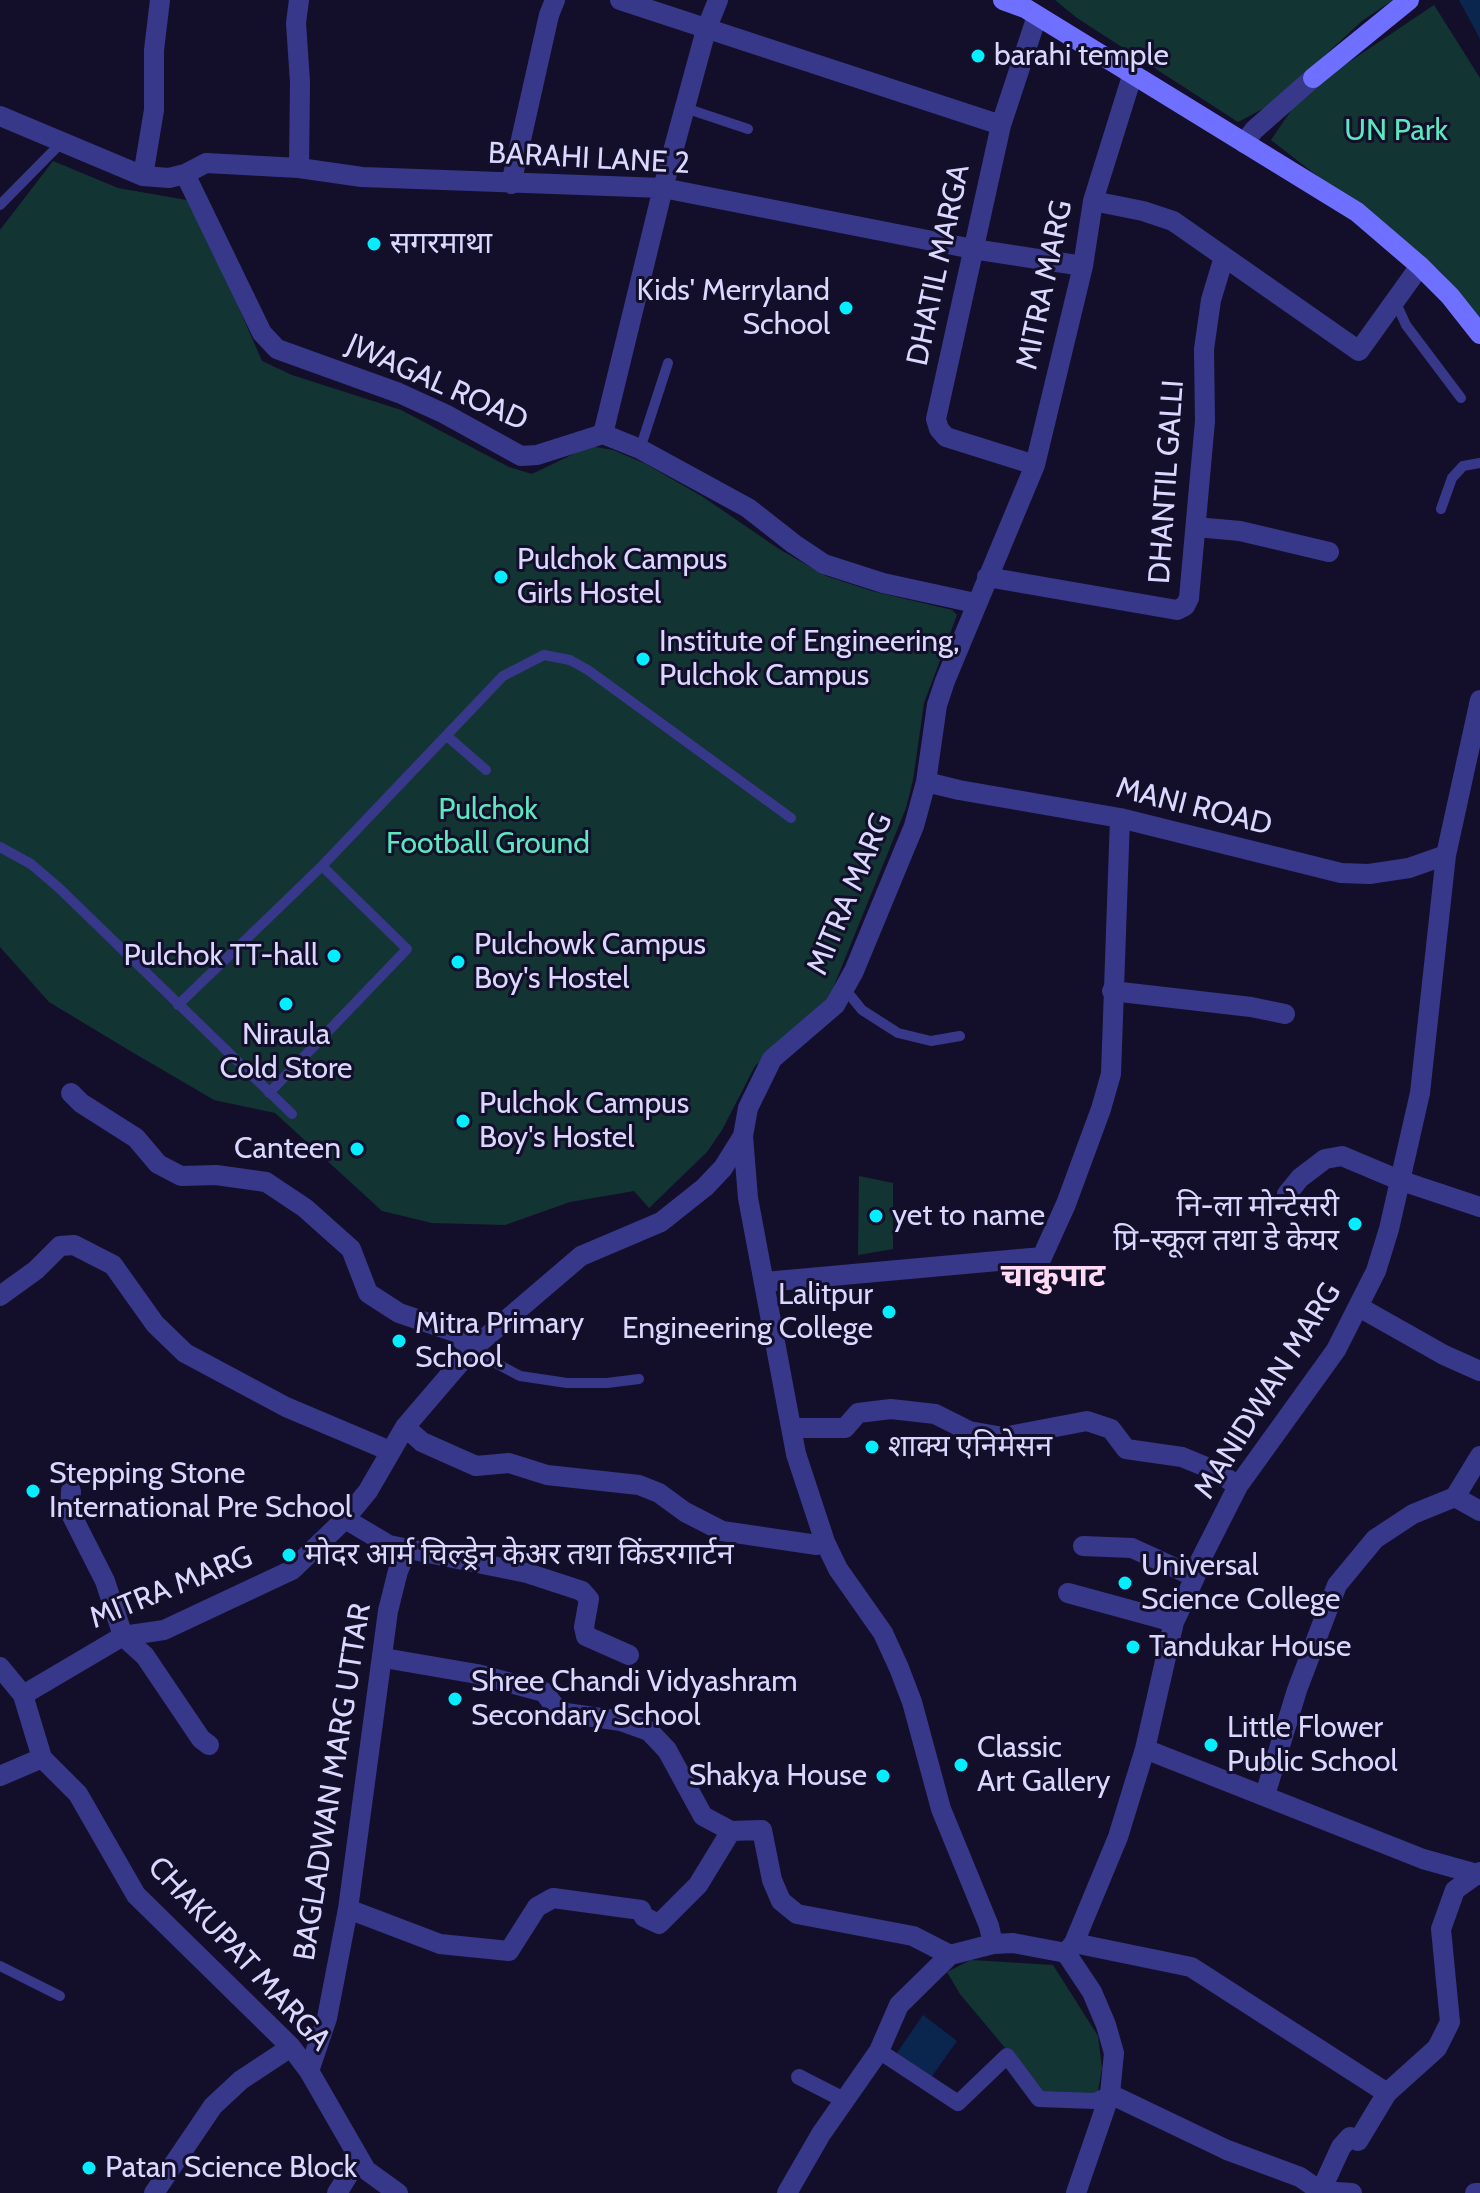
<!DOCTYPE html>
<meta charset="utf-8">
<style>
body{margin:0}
canvas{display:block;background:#130f2a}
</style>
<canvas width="1480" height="2193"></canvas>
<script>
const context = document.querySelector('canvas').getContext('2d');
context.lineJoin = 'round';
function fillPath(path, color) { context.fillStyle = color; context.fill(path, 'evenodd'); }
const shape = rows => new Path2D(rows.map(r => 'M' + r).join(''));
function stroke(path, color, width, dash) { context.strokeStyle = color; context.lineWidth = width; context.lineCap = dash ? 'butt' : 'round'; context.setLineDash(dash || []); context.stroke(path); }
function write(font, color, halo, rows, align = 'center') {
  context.font = font + ' Cabin,"Noto Sans Devanagari",sans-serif'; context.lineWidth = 6; context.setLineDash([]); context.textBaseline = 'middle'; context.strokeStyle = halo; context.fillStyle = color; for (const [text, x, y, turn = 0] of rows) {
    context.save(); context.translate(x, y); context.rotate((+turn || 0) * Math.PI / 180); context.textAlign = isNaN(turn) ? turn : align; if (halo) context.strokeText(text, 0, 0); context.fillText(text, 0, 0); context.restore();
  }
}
const green = shape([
 [1055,0,1393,0,1362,21,1272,104,1238,122,1077,18],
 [1434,5,1480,78,1480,319,1441,272,1271,140,1303,93],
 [53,161,118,188,192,201,262,361,292,375,401,410,509,467,532,474,590,446,613,450,646,464,703,497,779,549,826,576,872,591,952,610,957,615,924,703,913,780,906,808,829,998,755,1066,722,1130,707,1152,649,1208,634,1191,570,1202,505,1225,432,1223,382,1211,275,1113,214,1100,132,1052,49,1002,0,947,0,230],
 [859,1176,893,1183,893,1249,858,1255],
 [971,1960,1053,1965,1098,2036,1102,2068,1097,2097,1047,2098,960,1994,947,1972]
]);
const water = shape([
 [1459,0,1480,0,1480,39,1472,24],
 [923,2015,957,2041,927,2083,892,2060]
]);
const service = shape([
 [685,108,748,129],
 [0,205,61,143],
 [1396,303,1406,325,1461,398],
 [640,449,668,363],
 [1441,509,1452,478,1463,466,1480,463],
 [447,736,486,770],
 [0,847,31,864,59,888,292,1114],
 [845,989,862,1010,898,1033,931,1041,960,1036],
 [178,1005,322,866,503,676,544,655,570,660,588,670,791,818],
 [269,1093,407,949,322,866],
 [471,1350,520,1376,567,1383,607,1383,639,1379],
 [0,1966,60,1996]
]);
const pedestrian = shape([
 [879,2051,958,2103,1007,2056,1039,2099,1095,2101,1110,2094],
 [799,2077,844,2100]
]);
const minor = shape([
 [620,0,1001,125],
 [0,116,143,176,169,178,185,174,262,333,277,349,399,393,445,414,521,456,537,455,603,434,640,449,748,508,794,544,824,564,883,583,975,603],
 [299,168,300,82,296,23,299,0],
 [185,174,206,163,299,168,362,177,663,188,973,249,1083,266],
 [143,176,154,110,154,50,160,0],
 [511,184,549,15,555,0],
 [1093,201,1143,211,1173,221,1359,351,1420,266],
 [603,434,663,188,706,30,718,0],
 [1035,465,946,437,939,429,936,419,1001,125,1037,16],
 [1196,527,1240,531,1329,552],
 [987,577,1177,610,1185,606,1189,598,1205,421,1204,349,1211,300,1224,257],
 [926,782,959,790,1120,818,1341,873,1369,874,1409,868,1446,855],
 [1112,991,1251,1007,1285,1014],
 [71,1093,81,1103,136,1138,158,1164,181,1176,216,1175,266,1182,305,1208,351,1249,368,1293,399,1313,455,1332,471,1350],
 [743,1136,748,1198,796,1454,825,1542,838,1569,883,1633,899,1668,912,1702,941,1809,989,1926,993,1944],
 [1287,1194,1300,1178,1325,1159,1342,1156,1399,1180,1480,1207],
 [765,1282,1042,1257,1066,1204,1101,1109,1111,1074,1120,818],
 [0,1296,36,1270,60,1246,74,1245,113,1265,155,1324,185,1353,286,1407,390,1451],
 [1359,1307,1444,1355,1480,1371],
 [405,1427,422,1442,476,1466,509,1463,547,1475,639,1485,659,1493,685,1512,722,1531,817,1545,825,1542],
 [791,1428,845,1428,858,1413,891,1409,935,1414,969,1431,1003,1437,1087,1421,1111,1429,1126,1449,1182,1457,1216,1471,1238,1486],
 [71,1491,70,1512,105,1581,123,1636,145,1656,201,1739,209,1745],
 [1455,1497,1480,1511],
 [345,1519,389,1545,527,1573,582,1591,589,1599,584,1627,586,1636,629,1655],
 [1083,1546,1132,1548,1195,1577],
 [1068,1593,1174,1622],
 [384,1658,477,1674,544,1692,559,1712,621,1721,649,1731,667,1750,703,1816,731,1831,762,1830,772,1880,781,1901,797,1914,913,1936,950,1955,993,1944,1013,1943,1066,1953],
 [0,1667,23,1695,42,1758,78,1794,136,1895,291,2047,309,2071,366,2170,398,2193],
 [23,1695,123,1636,164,1630,292,1570,345,1519,368,1491,405,1427,471,1350,581,1256,661,1222,705,1187,723,1168,743,1136,748,1108,772,1059,835,1005,854,971,914,826,926,782,937,705,945,681,1035,465,1083,266,1093,201,1133,73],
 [1145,1749,1423,1859,1480,1875],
 [0,1776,42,1758],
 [1265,1795,1297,1690,1337,1585,1375,1539,1413,1514,1455,1497,1480,1456],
 [348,1909,440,1944,509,1951,537,1907,553,1898,641,1910,644,1917,659,1924,698,1885,731,1831],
 [1074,1943,1191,1967,1387,2093],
 [1066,1953,1074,1943,1118,1837,1145,1749,1174,1622,1195,1577,1200,1561,1238,1486,1336,1350,1376,1271,1389,1229,1420,1093,1446,855,1480,700],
 [1066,1953,1092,1992,1106,2025,1114,2053,1110,2094,1076,2193],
 [309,2071,327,2018,348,1909,388,1611,398,1571,407,1550],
 [1110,2094,1227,2150,1300,2177,1320,2191,1352,2193],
 [154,2193,213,2106,241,2080,291,2047],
 [337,2193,359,2158],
 [787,2193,821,2134,879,2051,899,2005,950,1955],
 [1320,2193,1341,2147,1350,2137,1358,2141,1387,2093,1437,2048,1450,2022,1441,1929,1455,1890,1480,1872],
 [1475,2193,1480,2193]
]);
const tertiary = shape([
 [1244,143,1254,130,1313,78]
]);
const secondary = shape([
 [1003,0,1025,8,1357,212,1420,266,1450,296,1480,334],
 [1313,78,1409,0]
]);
const markers = [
 [978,56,8,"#04eeff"],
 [374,244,8,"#04eeff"],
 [846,308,8,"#04eeff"],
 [501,577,8,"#04eeff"],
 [643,659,8,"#04eeff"],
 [334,956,8,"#04eeff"],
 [458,962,8,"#04eeff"],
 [286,1004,8,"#04eeff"],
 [463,1121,8,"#04eeff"],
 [357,1149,8,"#04eeff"],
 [876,1216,8,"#04eeff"],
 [1355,1224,8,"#04eeff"],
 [889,1312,8,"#04eeff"],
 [399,1341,8,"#04eeff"],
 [872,1447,8,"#04eeff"],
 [33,1491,8,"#04eeff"],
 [289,1555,8,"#04eeff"],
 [1125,1583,8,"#04eeff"],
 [1133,1647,8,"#04eeff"],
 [455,1699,8,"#04eeff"],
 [1211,1745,8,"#04eeff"],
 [961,1765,8,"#04eeff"],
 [883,1776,8,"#04eeff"],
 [89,2168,8,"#04eeff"]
];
const poiNames = [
 ["barahi temple",994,56],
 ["सगरमाथा",390,244],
 ["Kids' Merryland",830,291,"right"],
 ["School",830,325,"right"],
 ["Pulchok Campus",517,560],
 ["Girls Hostel",517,594],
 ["Institute of Engineering,",659,642],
 ["Pulchok Campus",659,676],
 ["Pulchowk Campus",474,945],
 ["Boy's Hostel",474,979],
 ["Pulchok TT-hall",318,956,"right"],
 ["Niraula",286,1035,"center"],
 ["Cold Store",286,1069,"center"],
 ["Pulchok Campus",479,1104],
 ["Boy's Hostel",479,1138],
 ["Canteen",341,1149,"right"],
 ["नि-ला मोन्टेसरी",1339,1207,"right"],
 ["प्रि-स्कूल तथा डे केयर",1339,1241,"right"],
 ["yet to name",892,1216],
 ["Lalitpur",873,1295,"right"],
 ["Engineering College",873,1329,"right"],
 ["Mitra Primary",415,1324],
 ["School",415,1358],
 ["शाक्य एनिमेसन",888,1447],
 ["Stepping Stone",49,1474],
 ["International Pre School",49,1508],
 ["मोदर आर्म चिल्ड्रेन केअर तथा किंडरगार्टन",305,1555],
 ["Universal",1141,1566],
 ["Science College",1141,1600],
 ["Tandukar House",1149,1647],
 ["Shree Chandi Vidyashram",471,1682],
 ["Secondary School",471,1716],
 ["Little Flower",1227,1728],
 ["Public School",1227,1762],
 ["Classic",977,1748],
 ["Art Gallery",977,1782],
 ["Shakya House",867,1776,"right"],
 ["Patan Science Block",105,2168]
];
const parkNames = [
 ["UN Park",1396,131],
 ["Pulchok",488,810],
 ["Football Ground",488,844]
];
const streetNames = [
 ["BARAHI LANE 2",589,159,3],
 ["DHATIL MARGA",939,265,-78],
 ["MITRA MARG",1045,285,-78],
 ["JWAGAL ROAD",437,383,24],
 ["DHANTIL GALLI",1167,482,-86],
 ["MANI ROAD",1194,807,14],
 ["MITRA MARG",850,894,-67],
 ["MANIDWAN MARG",1268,1391,-58],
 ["MITRA MARG",171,1588,-22],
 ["BAGLADWAN MARG UTTAR",333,1782,-81],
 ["CHAKUPAT MARGA",239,1954,47]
];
const neighbourhoodNames = [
 ["चाकुपाट",1053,1277]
];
fillPath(green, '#123432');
fillPath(water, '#0a254e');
stroke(service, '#38388b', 10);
stroke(pedestrian, '#38388b', 16);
stroke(minor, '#38388b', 20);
stroke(tertiary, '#38388b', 20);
stroke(secondary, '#6f70ff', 20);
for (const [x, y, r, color] of markers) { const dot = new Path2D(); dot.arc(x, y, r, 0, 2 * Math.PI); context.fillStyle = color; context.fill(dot); stroke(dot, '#130f2a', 3); }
write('30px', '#dbd8ff', '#130f2a', poiNames, 'left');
write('30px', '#5ce7bf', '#130f2a', parkNames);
write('30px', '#dbd8ff', '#130f2a', streetNames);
write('bold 32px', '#ffdaf3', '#130f2a', neighbourhoodNames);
</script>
